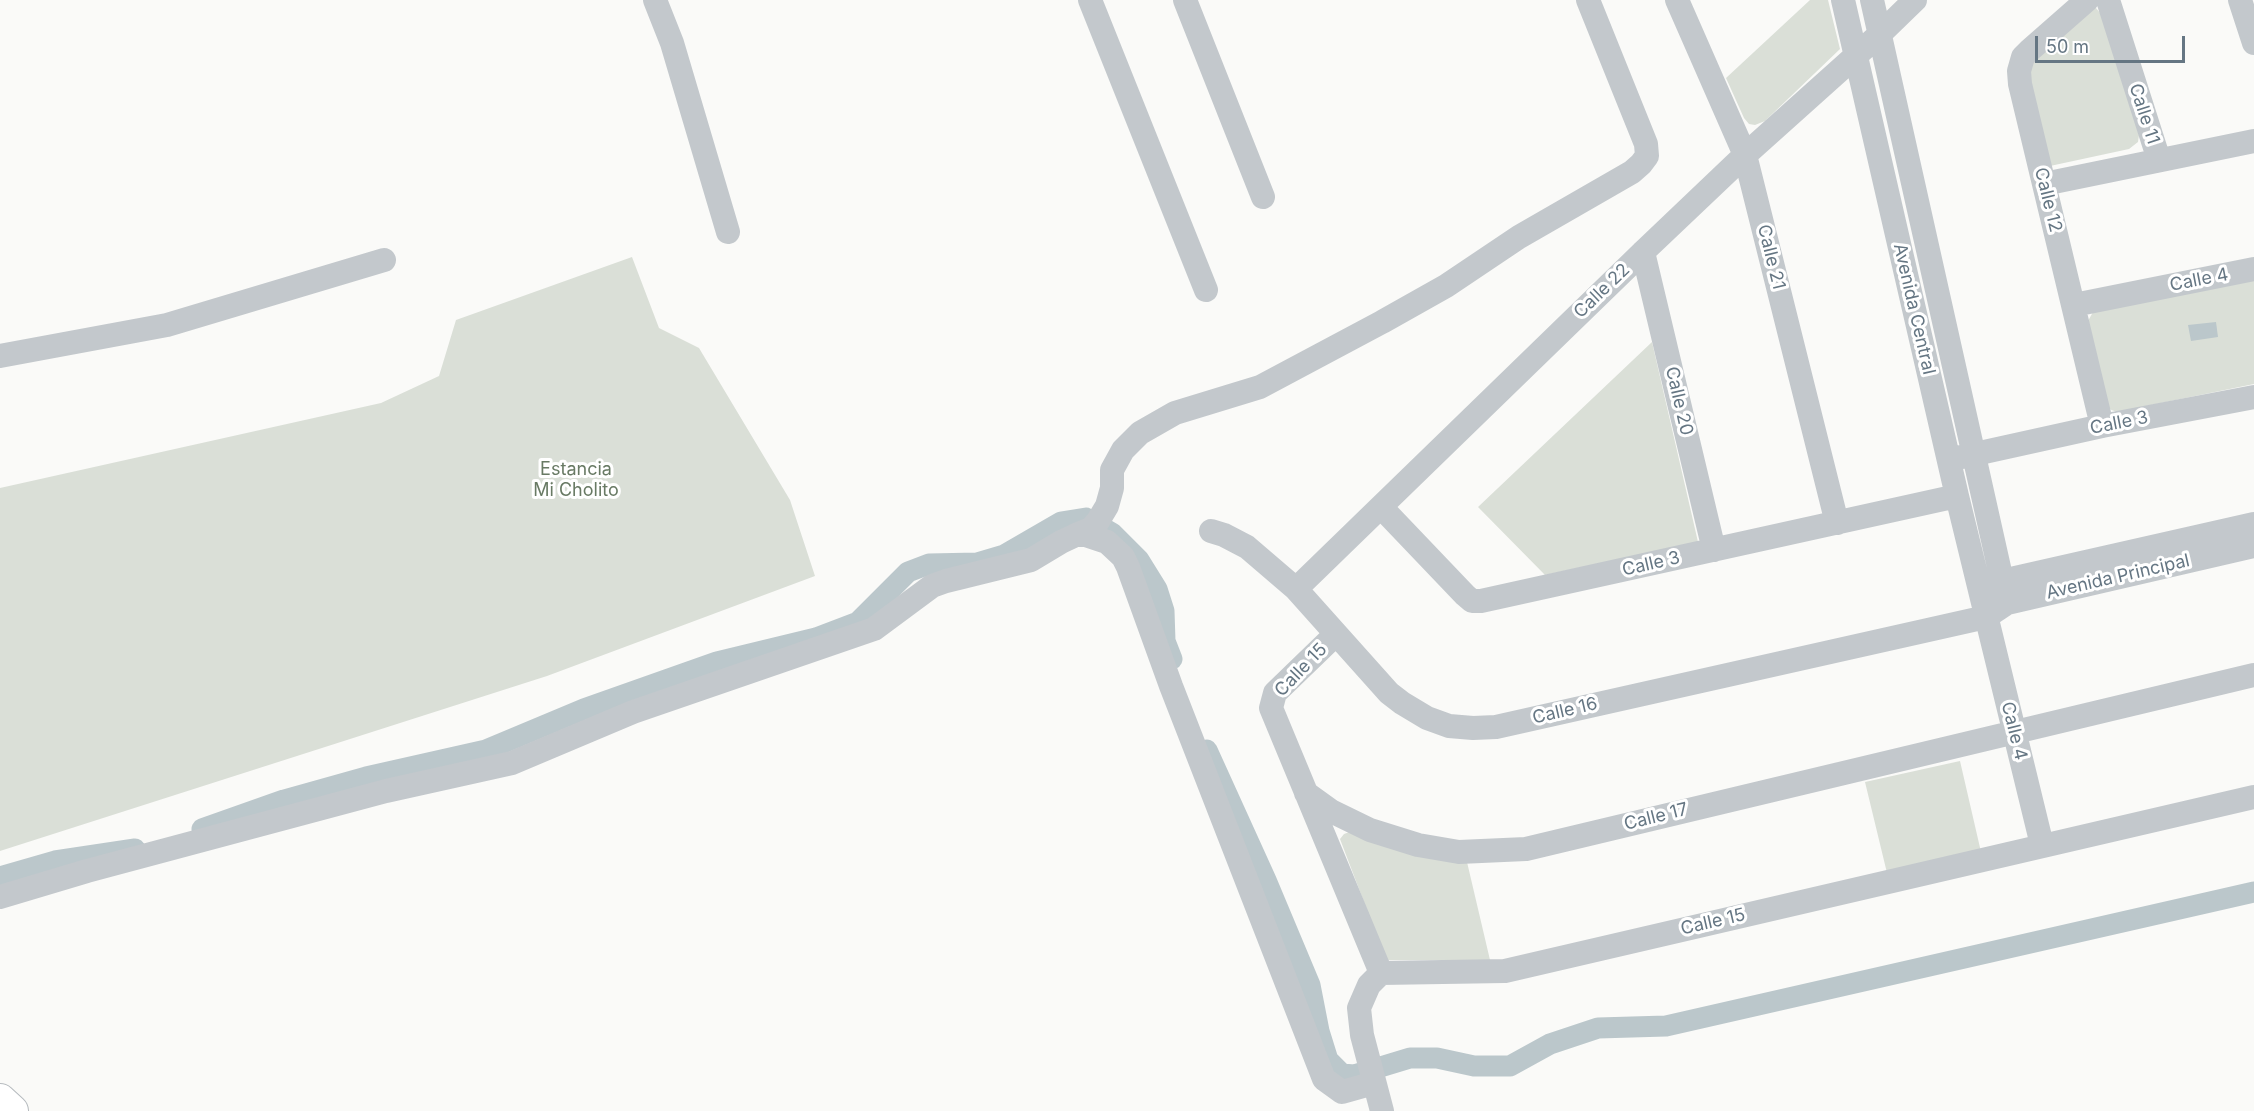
<!DOCTYPE html>
<style>
body{margin:0}
#map{position:relative;width:2254px;height:1111px;overflow:hidden;background:#fafaf8;font-family:Inter,sans-serif}
canvas{display:block}
.scale{position:absolute;left:2035px;top:36px;width:150px;height:27px;box-sizing:border-box;border:3px solid #657683;border-top:0;padding-left:8px;font-size:18px;line-height:21px;white-space:nowrap;color:#657683;-webkit-text-stroke:4px #fff;paint-order:stroke}
</style>
<div id="map">
<canvas width="2254" height="1111"></canvas>
<div class="scale">50 m</div>
</div>
<script>
const context = document.querySelector('canvas').getContext('2d');
context.lineJoin = 'round';
function fillPath(path, color) { context.fillStyle = color; context.fill(path, 'evenodd'); }
const shape = rows => new Path2D(rows.map(r => 'M' + r).join(''));
function stroke(path, color, width, dash) { context.strokeStyle = color; context.lineWidth = width; context.lineCap = dash ? 'butt' : 'round'; context.setLineDash(dash || []); context.stroke(path); }
function write(font, color, halo, rows, align = 'center') {
  context.font = font + ' Inter,sans-serif'; context.lineWidth = 6; context.setLineDash([]); context.textBaseline = 'middle'; context.strokeStyle = halo; context.fillStyle = color; for (const [text, x, y, turn = 0] of rows) {
    context.save(); context.translate(x, y); context.rotate((+turn || 0) * Math.PI / 180); context.textAlign = isNaN(turn) ? turn : align; if (halo) context.strokeText(text, 0, 0); context.fillText(text, 0, 0); context.restore();
  }
}
const green = shape([
 [1810,0,1828,0,1840,49,1765,121,1755,125,1749,124,1744,118,1726,78],
 [2091,7,2096,8,2101,14,2139,135,2138,142,2129,149,2050,166,2025,68],
 [632,257,659,328,699,348,790,500,815,576,547,676,0,851,0,488,381,403,439,376,456,320],
 [2254,279,2254,384,2117,412,2109,409,2088,321,2093,312],
 [1652,342,1698,542,1545,575,1478,507],
 [1960,761,1981,852,1887,873,1865,782],
 [1352,831,1467,862,1490,960,1386,960,1340,839,1344,834]
]);
const water = shape([
 [2216,322,2218,337,2191,341,2188,325]
]);
const canal = shape([
 [1207,750,1266,880,1310,985,1319,1031,1328,1060,1342,1074,1354,1075,1410,1058,1437,1058,1474,1066,1510,1066,1550,1044,1598,1028,1666,1026,2254,892],
 [202,829,284,800,366,777,486,750,584,709,717,662,816,638,858,622,908,572,929,564,977,563,1004,555,1061,522,1086,518,1112,533,1139,560,1157,589,1164,611,1165,641,1172,659],
 [0,877,55,861,135,849]
]);
const minor = shape([
 [655,0,672,43,728,232],
 [1090,0,1206,290],
 [1185,0,1263,197],
 [1677,0,1745,155,1837,523],
 [1843,0,1957,496,2042,845],
 [1872,0,2007,603],
 [2087,0,2030,50,2023,57,2019,71,2020,84,2102,426],
 [2108,0,2159,160],
 [2240,0,2254,43],
 [2044,184,2254,141],
 [1643,252,1714,550],
 [2074,305,2254,269],
 [0,356,167,325,384,260],
 [1957,458,2102,426,2254,397],
 [1381,507,1465,595,1472,601,1481,601,1957,496],
 [1211,531,1224,535,1247,547,1296,589,1389,693,1402,703,1427,718,1449,726,1473,728,1496,727,1986,617,2007,603,2254,546],
 [1076,535,1091,529,1098,521,1107,506,1112,488,1112,470,1123,450,1140,433,1175,413,1260,387,1382,322,1446,286,1519,237,1632,172,1641,164,1647,156,1646,144,1588,0],
 [2002,581,2254,524],
 [1296,589,1643,252,1745,155,1880,34,1915,0],
 [1336,634,1275,693,1271,708,1381,973,1505,971,2254,797],
 [1306,793,1331,811,1370,830,1418,845,1459,852,1526,849,2254,675],
 [0,897,87,871,386,791,512,763,633,712,874,629,932,586,946,581,1031,560,1061,542,1076,535,1086,535,1107,542,1123,557,1128,567,1171,686,1324,1079,1342,1092,1374,1083],
 [1381,973,1369,985,1359,1008,1362,1035,1382,1111]
]);
const major = shape([
 [0,1100,12,1111]
]);
const streetNames = [
 ["Calle 11",2144,114,72],
 ["Calle 12",2048,200,76],
 ["Calle 21",1771,257,76],
 ["Calle 4",2199,280,-11],
 ["Calle 22",1602,291,-44],
 ["Avenida Central",1914,309,77],
 ["Calle 20",1679,401,77],
 ["Calle 3",2119,423,-11],
 ["Calle 3",1651,564,-13],
 ["Avenida Principal",2118,577,-13],
 ["Calle 15",1301,670,-46],
 ["Calle 16",1565,711,-13],
 ["Calle 4",2014,731,76],
 ["Calle 17",1656,817,-14],
 ["Calle 15",1713,922,-13]
];
const parkNames = [
 ["Estancia",576,470],
 ["Mi Cholito",576,491]
];
fillPath(green, '#dadfd7');
fillPath(water, '#bbc7cb');
stroke(canal, '#bbc7cb', 21);
stroke(major, '#b5babe', 34);
stroke(minor, '#c3c8cc', 24);
stroke(major, '#fff', 32);
write('18px', '#657683', '#fff', streetNames);
write('18px', '#687a64', '#fff', parkNames);
</script>
